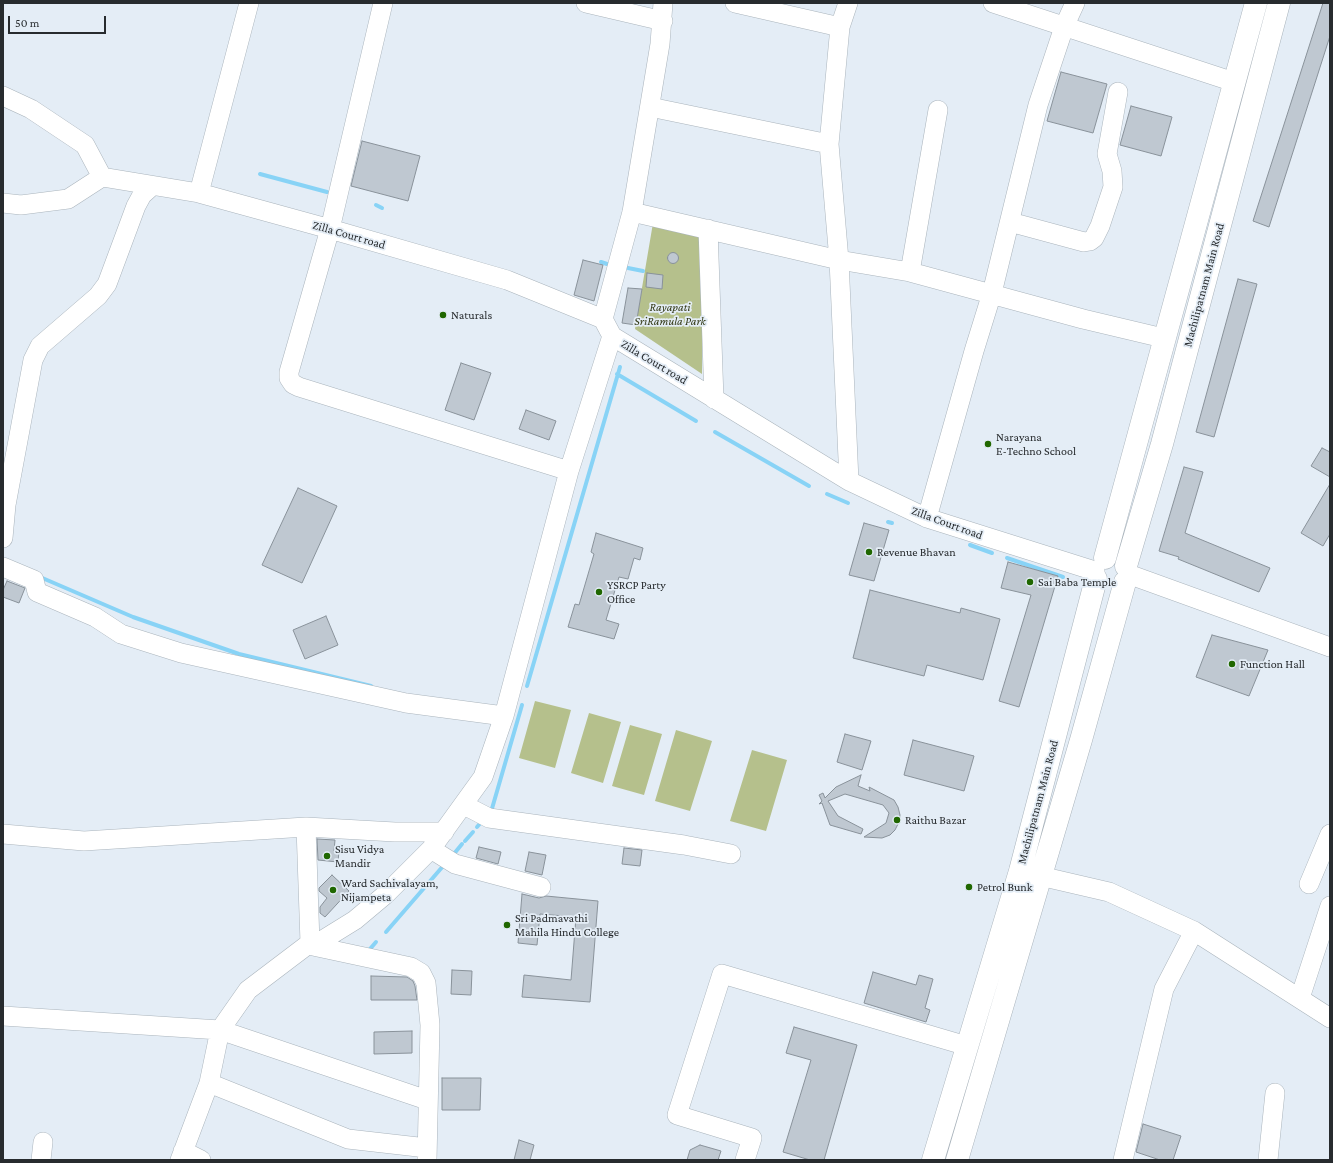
<!DOCTYPE html>
<style>
body{margin:0}
#map{position:relative;width:1333px;height:1163px;overflow:hidden;background:#e4edf6;font-family:"Crimson Pro",serif}
canvas{display:block}
.frame{position:absolute;inset:0;border:4px solid #272b2e;pointer-events:none}
.scale{position:absolute;left:8px;top:16px;width:98px;height:18px;box-sizing:border-box;border:2px solid #272b2e;border-top:0;padding-left:5px;font-size:12px;line-height:14px;white-space:nowrap;color:#272b2e;-webkit-text-stroke:3px #e4edf6;paint-order:stroke}
</style>
<div id="map">
<canvas width="1333" height="1163"></canvas>
<div class="frame"></div>
<div class="scale">50 m</div>
</div>
<script>
const context = document.querySelector('canvas').getContext('2d');
context.lineJoin = 'round';
function fillPath(path, color) { context.fillStyle = color; context.fill(path, 'evenodd'); }
const shape = rows => new Path2D(rows.map(r => 'M' + r).join(''));
function stroke(path, color, width, dash) { context.strokeStyle = color; context.lineWidth = width; context.lineCap = dash ? 'butt' : 'round'; context.setLineDash(dash || []); context.stroke(path); }
function write(font, color, halo, rows, align = 'center') {
  context.font = font + ' "Crimson Pro",serif'; context.lineWidth = 3.5; context.setLineDash([]); context.textBaseline = 'middle'; context.strokeStyle = halo; context.fillStyle = color; for (const [text, x, y, turn = 0] of rows) {
    context.save(); context.translate(x, y); context.rotate((+turn || 0) * Math.PI / 180); context.textAlign = isNaN(turn) ? turn : align; if (halo) context.strokeText(text, 0, 0); context.fillText(text, 0, 0); context.restore();
  }
}
const green = shape([
 [653,223,703,237,702,374,635,329],
 [535,701,571,710,555,768,519,758],
 [589,713,621,722,603,783,571,773],
 [630,725,662,734,644,795,612,786],
 [676,730,712,741,690,811,655,801],
 [752,750,787,760,766,831,730,821]
]);
const stream = shape([
 [260,174,327,192],
 [376,205,382,208],
 [601,262,607,264],
 [628,268,643,271],
 [617,374,696,421],
 [715,432,809,486],
 [827,494,848,503],
 [888,522,892,523],
 [970,545,992,553],
 [1007,558,1063,577],
 [40,577,133,617,239,654,371,686],
 [527,686,620,367],
 [491,812,522,705],
 [477,827,483,820],
 [465,841,473,832],
 [453,855,462,844],
 [386,932,444,865],
 [370,949,376,942]
]);
const building = shape([
 [1323,3,1330,3,1330,36,1269,227,1253,221,1323,3],
 [1061,72,1107,84,1093,133,1047,121,1061,72],
 [1131,106,1172,117,1161,156,1120,145,1131,106],
 [362,141,420,156,408,201,351,186,362,141],
 '667.5 258a5.5 5.5 0 1 1 11 0a5.5 5.5 0 1 1-11 0Z',
 [583,260,603,265,594,301,574,295,583,260],
 [647,273,663,275,662,289,646,287,647,273],
 [1238,279,1257,284,1214,437,1196,432,1238,279],
 [628,288,642,289,636,325,622,323,628,288],
 [461,363,491,373,474,420,445,410,461,363],
 [526,410,556,421,549,440,519,429,526,410],
 [1322,448,1330,452,1330,477,1311,466,1322,448],
 [1184,467,1203,472,1185,533,1270,568,1259,592,1178,559,1179,557,1159,551,1184,467],
 [1330,484,1330,534,1323,546,1301,533,1330,484],
 [298,488,337,506,302,583,262,565,298,488],
 [864,523,889,530,874,581,849,575,864,523],
 [596,533,643,548,640,560,634,558,628,579,619,577,606,620,619,624,614,639,568,627,575,604,579,605,594,554,591,552,596,533],
 [1008,562,1058,576,1019,707,999,701,1031,595,1001,588,1008,562],
 [7,581,25,588,19,603,3,597,3,590,7,581],
 [870,590,960,613,961,608,1000,619,983,680,927,665,924,676,853,658,870,590],
 [326,616,338,645,305,659,293,630,326,616],
 [1212,635,1268,650,1249,696,1196,677,1212,635],
 [845,734,871,741,862,770,837,762,845,734],
 [913,740,974,756,964,791,904,775,913,740],
 [861,775,858,786,870,791,869,787,894,800,898,807,900,815,899,822,895,830,890,835,882,838,864,837,886,823,889,813,883,805,845,794,828,801,838,816,863,829,861,834,830,825,822,803,819,804,822,801,819,795,823,793,825,798,836,787,861,775],
 [317,839,335,840,334,851,339,851,338,862,318,860,317,839],
 [479,847,501,852,498,864,476,858,479,847],
 [624,848,642,850,640,866,622,864,624,848],
 [529,852,546,855,542,875,525,871,529,852],
 [332,875,349,891,325,917,320,913,320,907,327,898,319,891,319,888,332,875],
 [522,894,539,898,546,896,598,901,590,1002,522,997,524,975,571,980,576,917,540,914,537,945,518,943,522,894],
 [452,970,472,971,471,995,451,994,452,970],
 [873,972,916,985,919,975,933,979,925,1008,930,1010,926,1022,864,1003,873,972],
 [371,976,407,977,413,981,415,986,417,1000,371,1000,371,976],
 [794,1027,857,1045,824,1160,810,1160,783,1152,811,1060,786,1053,794,1027],
 [412,1031,412,1053,374,1054,374,1032,412,1031],
 [442,1078,481,1078,480,1110,442,1110,442,1078],
 [1143,1124,1181,1136,1173,1160,1160,1160,1136,1152,1143,1124],
 [519,1140,534,1145,530,1160,514,1160,519,1140],
 [700,1145,721,1151,718,1160,687,1160,690,1150,700,1145]
]);
const minor = shape([
 [383,3,330,229,289,372,289,378,293,384,299,387,569,471],
 [586,3,663,21],
 [735,3,840,27],
 [848,3,840,27,829,144,839,260,849,481],
 [993,3,1234,82],
 [3,96,31,109,85,145,102,177,199,193,330,229,507,280,603,319,612,336,849,481,927,518,1095,571],
 [650,107,829,144],
 [199,193,249,3],
 [3,203,21,205,68,199,102,177],
 [632,212,839,260,910,272,1083,319,1163,338],
 [1010,222,1084,242,1090,241,1094,238,1100,226,1113,187,1112,171,1107,154,1118,92],
 [708,229,714,399],
 [910,272,938,110],
 [603,319,632,212,660,44,663,3],
 [927,518,974,351,992,293,1038,105,1064,27,1075,3],
 [3,538,6,505,33,360,40,346,98,296,107,284,136,206,142,195,152,186],
 [3,567,34,580,37,592,95,617,121,634,181,653,406,703,504,716],
 [1128,574,1330,647],
 [464,805,489,818,684,845,731,854],
 [306,827,310,943],
 [3,834,84,841,306,827,395,832,444,832],
 [431,849,455,864,541,887],
 [1027,873,1109,892,1194,931,1330,1018],
 [1309,884,1330,834],
 [313,946,411,967,421,973,426,983,430,1025,427,1160],
 [1300,998,1330,906],
 [3,1016,220,1030,248,990,310,943,313,946,355,920,386,894,431,849,483,777,504,716,569,471,612,336],
 [209,1083,348,1139,427,1148],
 [183,1151,201,1160],
 [41,1160,43,1142],
 [180,1160,209,1083,220,1030,427,1100],
 [745,1160,752,1138,677,1115,722,974,967,1046],
 [1123,1160,1164,989,1194,931],
 [1268,1160,1275,1093]
]);
const major = shape([
 [1105,558,1256,3],
 [1126,566,1162,444,1279,3],
 [933,1160,1020,871,1096,579],
 [957,1160,1081,740,1125,582]
]);
const markers = [
 [443,315,4,"#206700"],
 [988,444,4,"#206700"],
 [869,552,4,"#206700"],
 [1030,582,4,"#206700"],
 [599,592,4,"#206700"],
 [1232,664,4,"#206700"],
 [897,820,4,"#206700"],
 [327,856,4,"#206700"],
 [969,887,4,"#206700"],
 [333,890,4,"#206700"],
 [507,925,4,"#206700"]
];
const streetNames = [
 ["Zilla Court road",349,235,16],
 ["Machilipatnam Main Road",1204,285,-75],
 ["Zilla Court road",654,362,31],
 ["Zilla Court road",947,523,20],
 ["Machilipatnam Main Road",1038,802,-75]
];
const parkNames = [
 ["Rayapati",670,307],
 ["SriRamula Park",670,321]
];
const poiNames = [
 ["Naturals",451,315],
 ["Narayana",996,437],
 ["E-Techno School",996,451],
 ["Revenue Bhavan",877,552],
 ["Sai Baba Temple",1038,582],
 ["YSRCP Party",607,585],
 ["Office",607,599],
 ["Function Hall",1240,664],
 ["Raithu Bazar",905,820],
 ["Sisu Vidya",335,849],
 ["Mandir",335,863],
 ["Ward Sachivalayam,",341,883],
 ["Nijampeta",341,897],
 ["Petrol Bunk",977,887],
 ["Sri Padmavathi",515,918],
 ["Mahila Hindu College",515,932]
];
fillPath(green, '#b5c08c');
stroke(stream, '#88d3f6', 4);
fillPath(building, '#bfc8d1');
stroke(building, '#89929a', 1);
stroke(minor, '#aab4bc', 20);
stroke(major, '#aab4bc', 23);
stroke(minor, '#fff', 19);
stroke(major, '#fff', 22);
for (const [x, y, r, color] of markers) { const dot = new Path2D(); dot.arc(x, y, r, 0, 2 * Math.PI); context.fillStyle = color; context.fill(dot); stroke(dot, '#e4edf6', 1.5); }
write('12px', '#272b2e', '#e4edf6', streetNames);
write('italic 12px', '#313713', '#e4edf6', parkNames);
write('12px', '#272b2e', '#e4edf6', poiNames, 'left');
</script>
